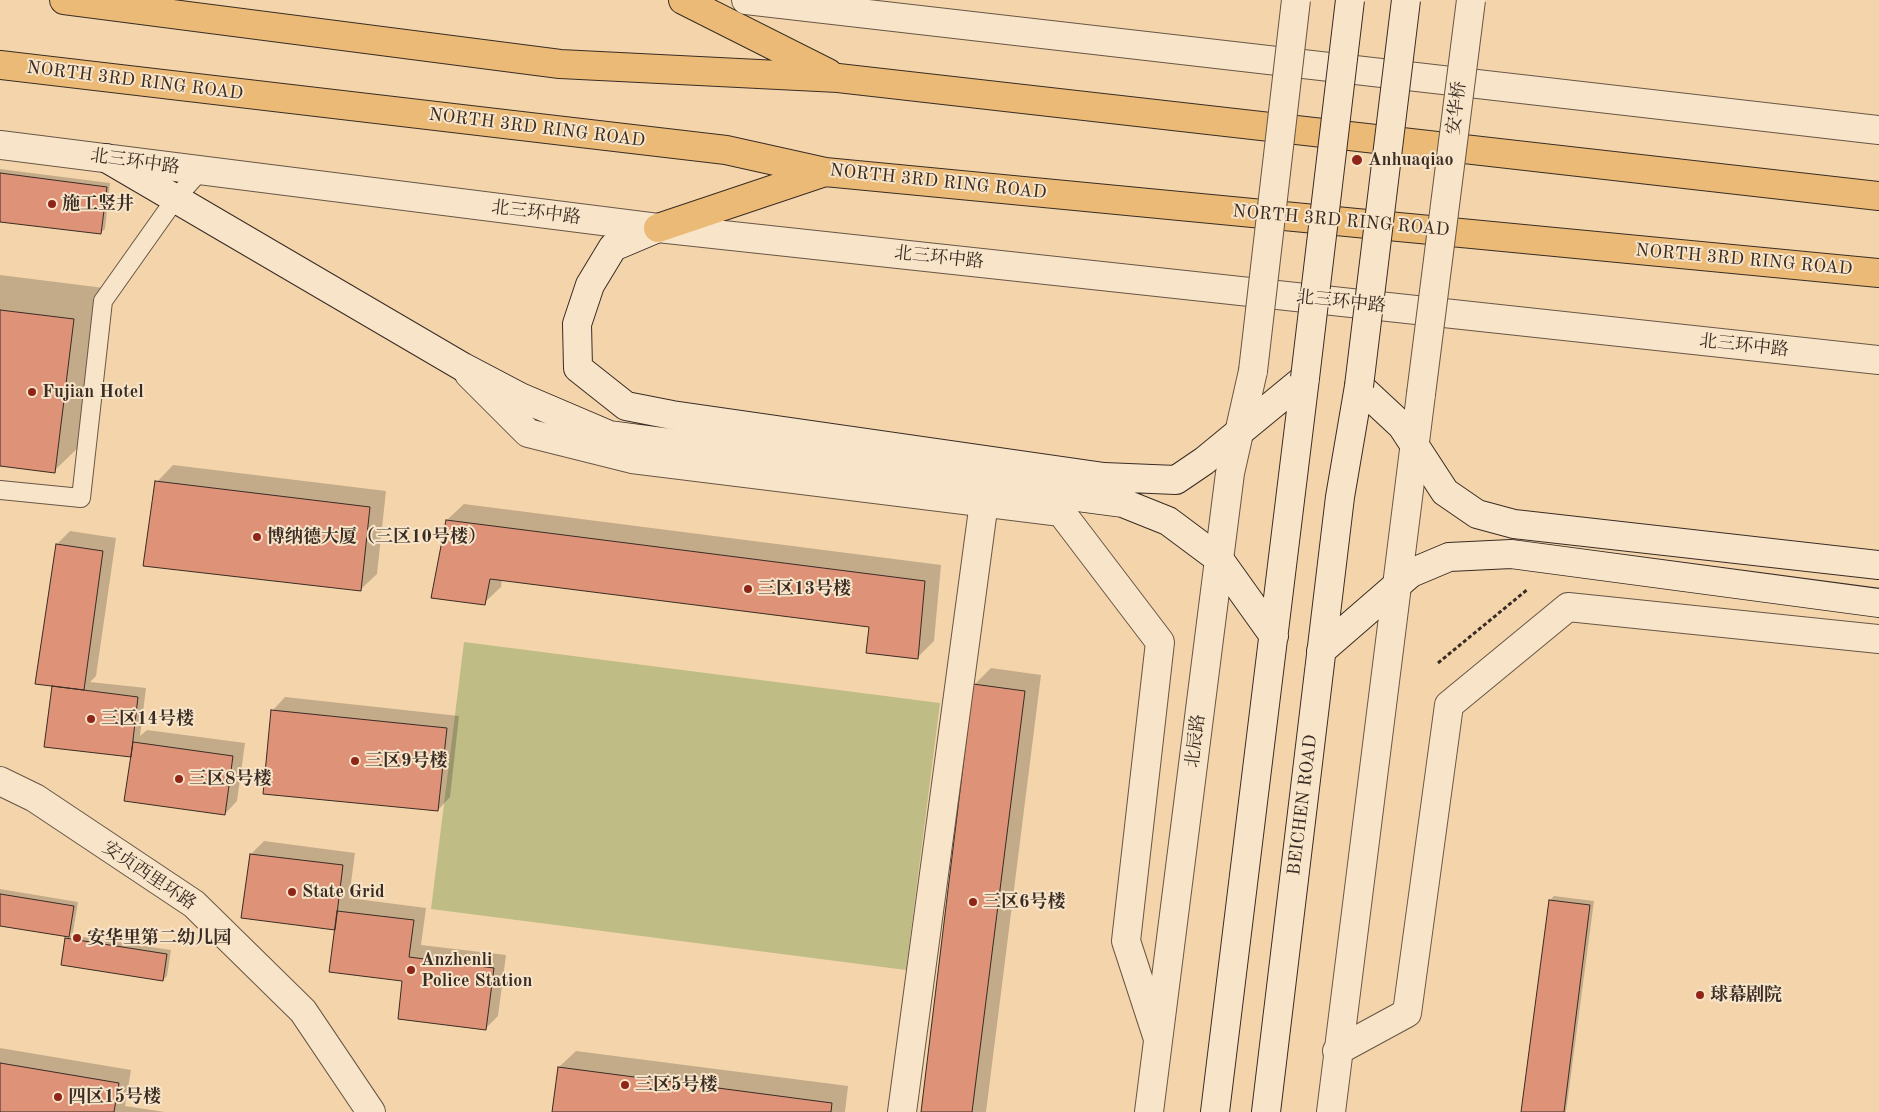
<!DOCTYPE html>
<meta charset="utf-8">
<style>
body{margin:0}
canvas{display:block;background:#f4d5ab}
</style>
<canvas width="1879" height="1112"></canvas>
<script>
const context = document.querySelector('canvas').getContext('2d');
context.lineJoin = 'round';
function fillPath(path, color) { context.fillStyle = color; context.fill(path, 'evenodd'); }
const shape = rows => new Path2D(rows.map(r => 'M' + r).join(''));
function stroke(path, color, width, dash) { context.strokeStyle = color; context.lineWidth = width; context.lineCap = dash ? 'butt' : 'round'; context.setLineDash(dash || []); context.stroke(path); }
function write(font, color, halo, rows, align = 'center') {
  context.font = font + ' "Old Standard TT","Noto Serif SC",serif'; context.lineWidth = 4; context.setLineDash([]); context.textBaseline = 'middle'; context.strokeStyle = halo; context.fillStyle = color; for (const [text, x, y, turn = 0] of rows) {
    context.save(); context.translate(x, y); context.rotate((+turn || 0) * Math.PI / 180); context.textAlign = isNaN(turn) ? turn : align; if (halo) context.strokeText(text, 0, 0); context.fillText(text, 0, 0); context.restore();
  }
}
const green = shape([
 [464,642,940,703,906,970,431,909]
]);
const shadow = shape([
 [0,169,110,183,105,229,100,233,0,220],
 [0,275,104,288,86,440,54,471,0,465],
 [173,465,386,491,377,574,360,590,157,482],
 [464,504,941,565,934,641,917,658,870,626,502,579,501,587,484,603,433,597,447,520],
 [70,531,116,538,96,676,90,682,146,688,140,736,147,730,245,743,237,801,225,814,132,756,53,685,57,544],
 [991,668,1041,675,986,1112,922,1112,975,684],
 [285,697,459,716,450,797,438,810,264,792,273,710],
 [264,841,355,853,349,898,426,908,421,945,506,955,498,1016,486,1028,404,980,336,929,251,854],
 [0,889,78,902,73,932,70,935,171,950,167,976,163,980,66,939,69,936,0,925],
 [1554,896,1594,901,1566,1112,1523,1112,1550,900],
 [0,1048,131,1070,125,1106,165,1112,0,1112],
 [576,1051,848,1086,845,1112,554,1112,559,1067]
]);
const building = shape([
 [0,173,107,187,101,234,0,222,0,173],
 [0,310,74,319,55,473,0,466,0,310],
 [155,481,370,507,361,591,143,566,155,481],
 [446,520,925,581,918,659,866,653,869,627,490,579,485,605,431,598,446,520],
 [56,544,103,551,84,690,35,684,56,544],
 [973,684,1025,691,972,1112,921,1112,973,684],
 [52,686,138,697,131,757,44,747,52,686],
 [271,710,447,728,438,811,263,794,271,710],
 [133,742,233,756,225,815,124,801,133,742],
 [250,854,343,865,335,930,241,918,250,854],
 [0,894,74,906,69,937,0,926,0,894],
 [1549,900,1590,905,1564,1112,1521,1112,1549,900],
 [337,911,414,920,409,957,494,968,486,1030,398,1019,402,981,329,972,337,911],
 [65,938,167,954,163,981,61,965,65,938],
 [0,1063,119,1083,114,1112,0,1112,0,1063],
 [558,1067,832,1103,831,1112,552,1112,558,1067]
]);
const path = shape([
 [1438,663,1528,589]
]);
const service = shape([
 [0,490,81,498,103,301,176,198,200,171]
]);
const minor = shape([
 [0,781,35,798,194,904,303,1011,371,1112],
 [902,1112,984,502]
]);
const tertiary = shape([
 [746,0,1879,130],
 [0,145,658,228,1879,360],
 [469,374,528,433,632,459,1061,512,1160,642,1126,941,1158,1039],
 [1337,1051,1407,1013,1449,705,1568,607,1879,639],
 [1149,1112,1230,473,1253,371],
 [1331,1112,1421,394]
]);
const secondary = shape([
 [106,158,463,367,520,397,609,435,1123,503,1168,521,1219,559,1274,636],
 [658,228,613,247,590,285,577,324,578,368,626,406,672,415,1104,477,1176,480,1204,461,1305,378],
 [1359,386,1402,426,1445,492,1477,514,1514,524,1879,565],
 [1321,651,1411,573,1449,557,1511,554,1879,603],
 [1215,1112,1305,378],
 [1266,1112,1340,497,1359,386]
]);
const trunk = shape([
 [64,0,560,64,838,78,1879,196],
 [683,0,828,73],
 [0,65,726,150,825,172,1879,273],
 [658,228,825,172]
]);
const tertiaryBridge = shape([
 [1253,371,1296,0],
 [1421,394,1471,0]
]);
const secondaryBridge = shape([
 [1305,378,1350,0],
 [1359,386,1406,0]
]);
const markers = [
 [1357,160,6,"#8f2418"],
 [52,204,5,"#8f2418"],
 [32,392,5,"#8f2418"],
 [257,537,5,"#8f2418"],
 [748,589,5,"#8f2418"],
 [91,719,5,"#8f2418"],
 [355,761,5,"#8f2418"],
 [179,779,5,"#8f2418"],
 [292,892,5,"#8f2418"],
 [973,902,5,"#8f2418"],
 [77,938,5,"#8f2418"],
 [411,970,5,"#8f2418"],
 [1700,995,5,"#8f2418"],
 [625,1085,5,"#8f2418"],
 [58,1097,5,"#8f2418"]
];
const streetNames = [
 ["NORTH 3RD RING ROAD",135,81,7],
 ["安华桥",1457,108,-83],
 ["NORTH 3RD RING ROAD",537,128,7],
 ["北三环中路",135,162,8],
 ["NORTH 3RD RING ROAD",938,182,6],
 ["北三环中路",536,213,7],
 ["NORTH 3RD RING ROAD",1341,221,5],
 ["北三环中路",939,258,6],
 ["NORTH 3RD RING ROAD",1744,260,5],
 ["北三环中路",1341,302,6],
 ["北三环中路",1744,346,6],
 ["北辰路",1196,741,-83],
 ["BEICHEN ROAD",1303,805,-83],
 ["安贞西里环路",149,876,34]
];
const poiNames = [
 ["Anhuaqiao",1368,160],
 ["施工竖井",62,204],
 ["Fujian Hotel",42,392],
 ["博纳德大厦（三区10号楼）",267,537],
 ["三区13号楼",758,589],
 ["三区14号楼",101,719],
 ["三区9号楼",365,761],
 ["三区8号楼",189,779],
 ["State Grid",302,892],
 ["三区6号楼",983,902],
 ["安华里第二幼儿园",87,938],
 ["Anzhenli",421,960],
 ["Police Station",421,981],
 ["球幕剧院",1710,995],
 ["三区5号楼",635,1085],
 ["四区15号楼",68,1097]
];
fillPath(green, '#c0bc86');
fillPath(shadow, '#0003');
fillPath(building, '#de9277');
stroke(building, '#392c24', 1);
stroke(service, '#685646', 20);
stroke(minor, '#685646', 30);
stroke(tertiary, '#685646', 30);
stroke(secondary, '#392c24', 30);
stroke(trunk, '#392c24', 30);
stroke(path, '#392c24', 3, [4, 2.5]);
stroke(service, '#f8e4c8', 18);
stroke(minor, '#f8e4c8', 28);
stroke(tertiary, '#f8e4c8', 28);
stroke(secondary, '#f8e4c8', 28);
stroke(trunk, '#eaba76', 28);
stroke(tertiaryBridge, '#685646', 30, []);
stroke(secondaryBridge, '#392c24', 30, []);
stroke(tertiaryBridge, '#f8e4c8', 28);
stroke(secondaryBridge, '#f8e4c8', 28);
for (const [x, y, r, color] of markers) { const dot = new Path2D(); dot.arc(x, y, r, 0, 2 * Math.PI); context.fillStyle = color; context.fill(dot); stroke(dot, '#f8e4c8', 2); }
write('18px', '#392c24', '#f8e4c8', streetNames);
write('bold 18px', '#392c24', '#f8e4c8', poiNames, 'left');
</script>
